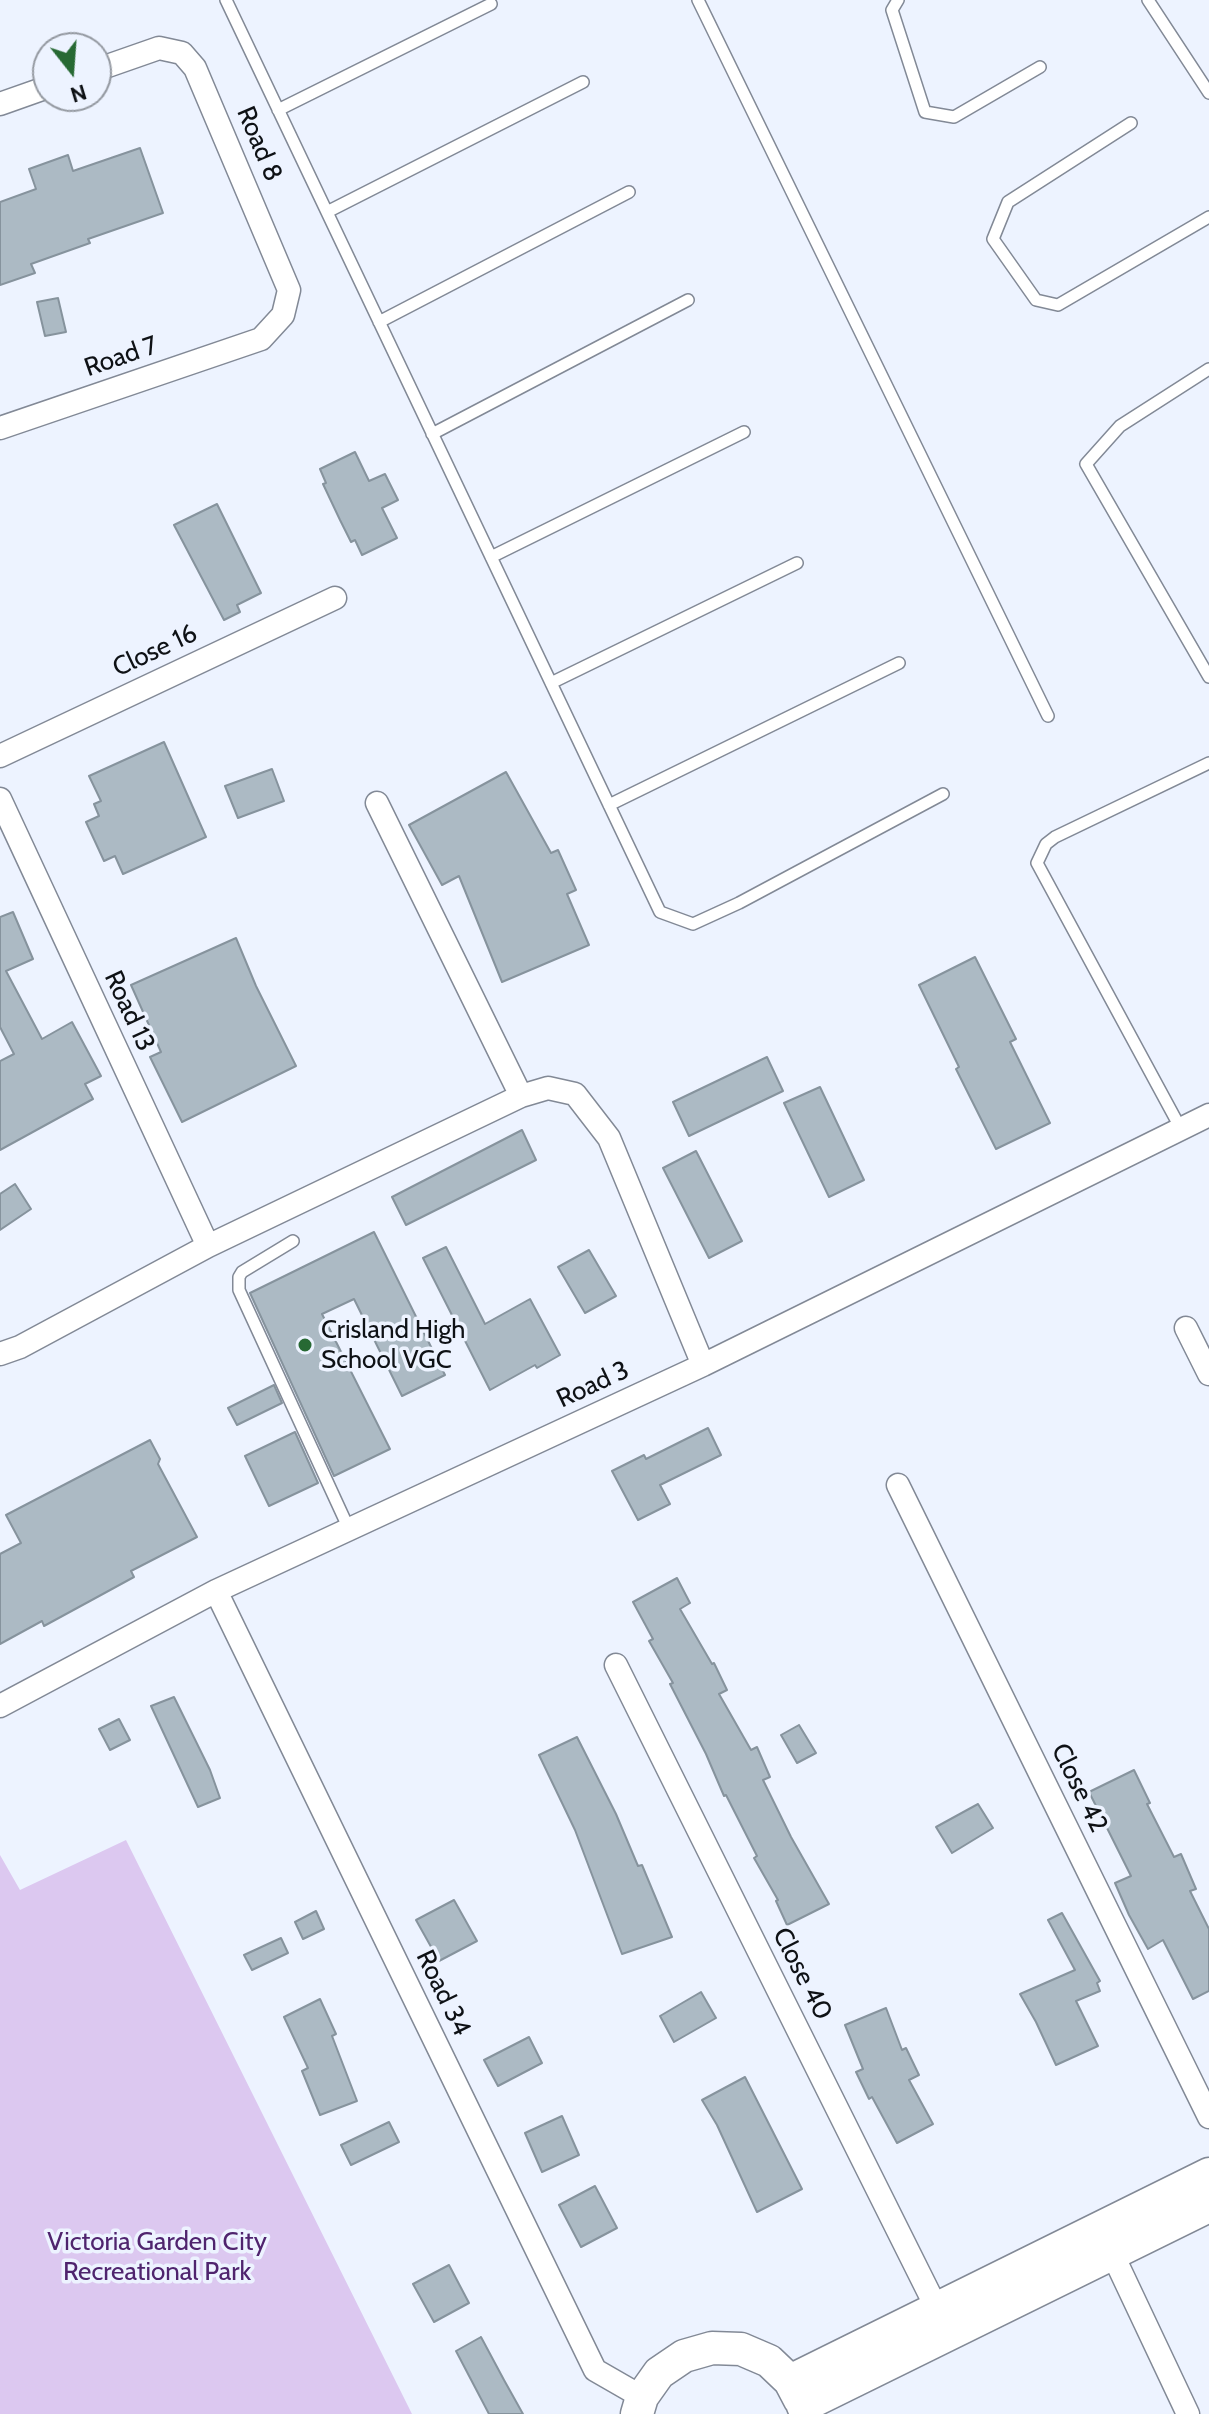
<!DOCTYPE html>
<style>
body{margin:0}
#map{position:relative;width:1209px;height:2414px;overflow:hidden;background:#edf3ff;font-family:Cabin,sans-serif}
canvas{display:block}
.north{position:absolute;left:32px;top:32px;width:80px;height:80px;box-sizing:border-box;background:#edf3ff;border:2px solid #9499a1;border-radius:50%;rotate:163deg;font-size:22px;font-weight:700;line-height:32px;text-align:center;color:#0e1115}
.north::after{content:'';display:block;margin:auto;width:28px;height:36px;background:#276933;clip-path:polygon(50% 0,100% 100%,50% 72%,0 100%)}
</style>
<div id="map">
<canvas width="1209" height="2414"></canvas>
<div class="north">N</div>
</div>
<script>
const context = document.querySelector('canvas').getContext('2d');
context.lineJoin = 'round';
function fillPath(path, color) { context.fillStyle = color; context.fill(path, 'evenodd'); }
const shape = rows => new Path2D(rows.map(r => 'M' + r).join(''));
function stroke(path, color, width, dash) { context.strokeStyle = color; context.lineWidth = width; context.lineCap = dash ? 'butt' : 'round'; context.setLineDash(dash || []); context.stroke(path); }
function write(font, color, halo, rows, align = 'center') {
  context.font = font + ' Cabin,sans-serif'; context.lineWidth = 7; context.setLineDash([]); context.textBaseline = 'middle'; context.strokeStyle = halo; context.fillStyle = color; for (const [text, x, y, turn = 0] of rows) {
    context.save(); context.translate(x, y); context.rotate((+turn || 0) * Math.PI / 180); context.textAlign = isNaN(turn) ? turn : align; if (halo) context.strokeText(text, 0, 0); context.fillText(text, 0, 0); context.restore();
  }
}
const green = shape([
 [126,1840,412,2414,0,2414,0,1855,20,1890]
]);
const building = shape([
 [140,148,163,213,88,239,90,243,31,264,35,273,0,285,0,202,36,189,29,169,68,155,73,171,140,148],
 [58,298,66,332,45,336,37,302,58,298],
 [355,452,369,481,385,474,398,500,382,508,397,538,362,555,355,540,351,542,340,520,323,484,326,483,320,469,355,452],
 [217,504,261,593,237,605,240,612,224,620,174,525,217,504],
 [164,742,206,837,123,874,115,856,104,861,86,822,99,816,94,804,101,801,89,776,164,742],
 [272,769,284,801,238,818,225,786,272,769],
 [506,772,551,853,558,850,576,890,567,894,589,945,502,982,459,876,442,885,409,825,506,772],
 [13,912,33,959,6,971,42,1039,72,1022,101,1076,85,1084,93,1099,0,1150,0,1061,14,1054,0,1027,0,917,13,912],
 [236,938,256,986,296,1066,182,1122,150,1057,161,1052,131,985,236,938],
 [975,957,1016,1039,1010,1042,1050,1123,996,1149,956,1069,959,1067,919,985,975,957],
 [767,1057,783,1091,689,1136,673,1102,767,1057],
 [820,1087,864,1180,829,1197,784,1103,820,1087],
 [522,1130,536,1160,406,1225,392,1197,522,1130],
 [696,1151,742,1241,709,1258,663,1168,696,1151],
 [15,1184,31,1209,0,1230,0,1194,15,1184],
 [374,1232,445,1375,402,1396,354,1299,322,1314,390,1449,334,1476,250,1293,374,1232],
 [446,1247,485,1324,530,1299,560,1355,537,1368,535,1365,490,1390,423,1258,446,1247],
 [589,1250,616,1296,585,1313,558,1267,589,1250],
 [274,1385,282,1403,237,1425,228,1408,274,1385],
 [708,1428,721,1455,660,1485,670,1504,638,1520,612,1471,644,1455,646,1459,708,1428],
 [295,1432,318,1483,269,1506,245,1456,295,1432],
 [150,1440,160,1459,158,1464,197,1537,131,1571,134,1577,90,1601,44,1626,42,1621,0,1644,0,1554,21,1543,6,1515,150,1440],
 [677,1578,690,1603,680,1609,712,1664,714,1663,727,1690,719,1694,751,1750,757,1747,770,1777,763,1780,791,1837,829,1904,787,1925,776,1901,778,1900,754,1858,757,1856,726,1795,724,1796,706,1754,670,1684,673,1683,649,1641,653,1639,633,1602,677,1578],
 [174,1697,210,1770,220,1798,198,1807,151,1706,174,1697],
 [119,1719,130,1740,110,1750,99,1729,119,1719],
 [799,1725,816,1753,797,1763,781,1735,799,1725],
 [577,1737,616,1814,638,1866,642,1865,672,1937,622,1954,575,1830,539,1755,577,1737],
 [1134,1770,1150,1803,1147,1804,1174,1857,1181,1854,1196,1889,1190,1891,1209,1929,1209,1991,1193,1999,1163,1940,1148,1949,1129,1915,1115,1883,1131,1876,1089,1792,1134,1770],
 [978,1804,993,1828,952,1853,936,1827,978,1804],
 [454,1900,477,1941,439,1961,416,1920,454,1900],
 [316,1911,324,1929,303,1939,295,1922,316,1911],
 [1062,1913,1100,1981,1097,1983,1100,1991,1076,2001,1098,2046,1056,2065,1036,2022,1020,1994,1075,1970,1048,1920,1062,1913],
 [281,1938,288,1953,252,1970,244,1955,281,1938],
 [701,1992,716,2018,674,2042,660,2016,701,1992],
 [320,1999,336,2034,332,2036,357,2101,320,2115,302,2071,308,2068,284,2017,320,1999],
 [886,2008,902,2050,906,2048,919,2075,909,2080,933,2124,897,2143,872,2097,869,2099,856,2072,863,2069,845,2025,886,2008],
 [529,2037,542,2063,498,2086,484,2060,529,2037],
 [745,2077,802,2189,757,2212,717,2125,702,2100,745,2077],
 [562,2116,579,2155,542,2172,525,2133,562,2116],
 [389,2122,399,2142,351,2165,341,2145,389,2122],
 [595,2186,617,2228,581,2247,559,2205,595,2186],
 [449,2265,469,2303,434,2322,413,2284,449,2265],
 [481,2337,504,2380,523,2414,489,2414,456,2351,481,2337]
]);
const lane = shape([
 [226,0,660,912,693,924,739,903,943,794],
 [698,0,1048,716],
 [898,0,892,10,925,112,954,117,1040,67],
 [1148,0,1209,93],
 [278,110,491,4],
 [1131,123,1008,202,993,239,1036,300,1058,305,1209,217],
 [327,212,583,82],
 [379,322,629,192],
 [1209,369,1120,426,1086,464,1209,677],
 [432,434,688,300],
 [491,557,744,432],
 [551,683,797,563],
 [609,805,899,663],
 [1181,1129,1037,863,1046,844,1055,837,1209,763],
 [293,1241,242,1272,239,1277,239,1290,349,1529]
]);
const street = shape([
 [0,104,48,87],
 [0,428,261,339,283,315,289,290,195,68,182,53,159,48,96,70],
 [0,756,335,598],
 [0,799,208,1246],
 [377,803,521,1096],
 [1186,1328,1209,1374],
 [0,1354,20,1347,208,1246,521,1096,548,1088,575,1094,609,1138,703,1365],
 [898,1485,1209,2117],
 [216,1591,595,2370,642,2397],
 [616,1665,937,2309],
 [0,1706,216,1591,703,1365,1209,1115],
 [1112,2253,1188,2414]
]);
const secondary = shape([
 [790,2381,1209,2174],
 [803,2406,1209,2206],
 [637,2414,642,2397,659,2373,684,2356,712,2348,741,2349,769,2361,790,2381,800,2400]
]);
const markers = [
 [305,1345,8,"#276933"]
];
const streetNames = [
 ["Road 8",259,144,67],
 ["Road 7",121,357,-19],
 ["Close 16",155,651,-25],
 ["Road 13",129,1011,65],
 ["Road 3",593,1385,-25],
 ["Close 42",1079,1788,64],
 ["Close 40",802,1974,63],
 ["Road 34",443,1993,64]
];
const poiNames = [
 ["Crisland High",321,1330],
 ["School VGC",321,1360]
];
const parkNames = [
 ["Victoria Garden City",157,2242],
 ["Recreational Park",157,2272]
];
fillPath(green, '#dcc8f0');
fillPath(building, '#acbac4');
stroke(building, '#86939d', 2);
stroke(lane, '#828996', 14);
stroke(street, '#828996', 25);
stroke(secondary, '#828996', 35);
stroke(lane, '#fff', 11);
stroke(street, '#fff', 22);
stroke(secondary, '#fff', 32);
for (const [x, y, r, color] of markers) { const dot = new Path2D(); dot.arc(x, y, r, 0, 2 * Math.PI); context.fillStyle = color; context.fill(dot); stroke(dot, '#edf3ff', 3); }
write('26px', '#0e1115', '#edf3ff', streetNames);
write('26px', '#0e1115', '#edf3ff', poiNames, 'left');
write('26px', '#4f246e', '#edf3ff', parkNames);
</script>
